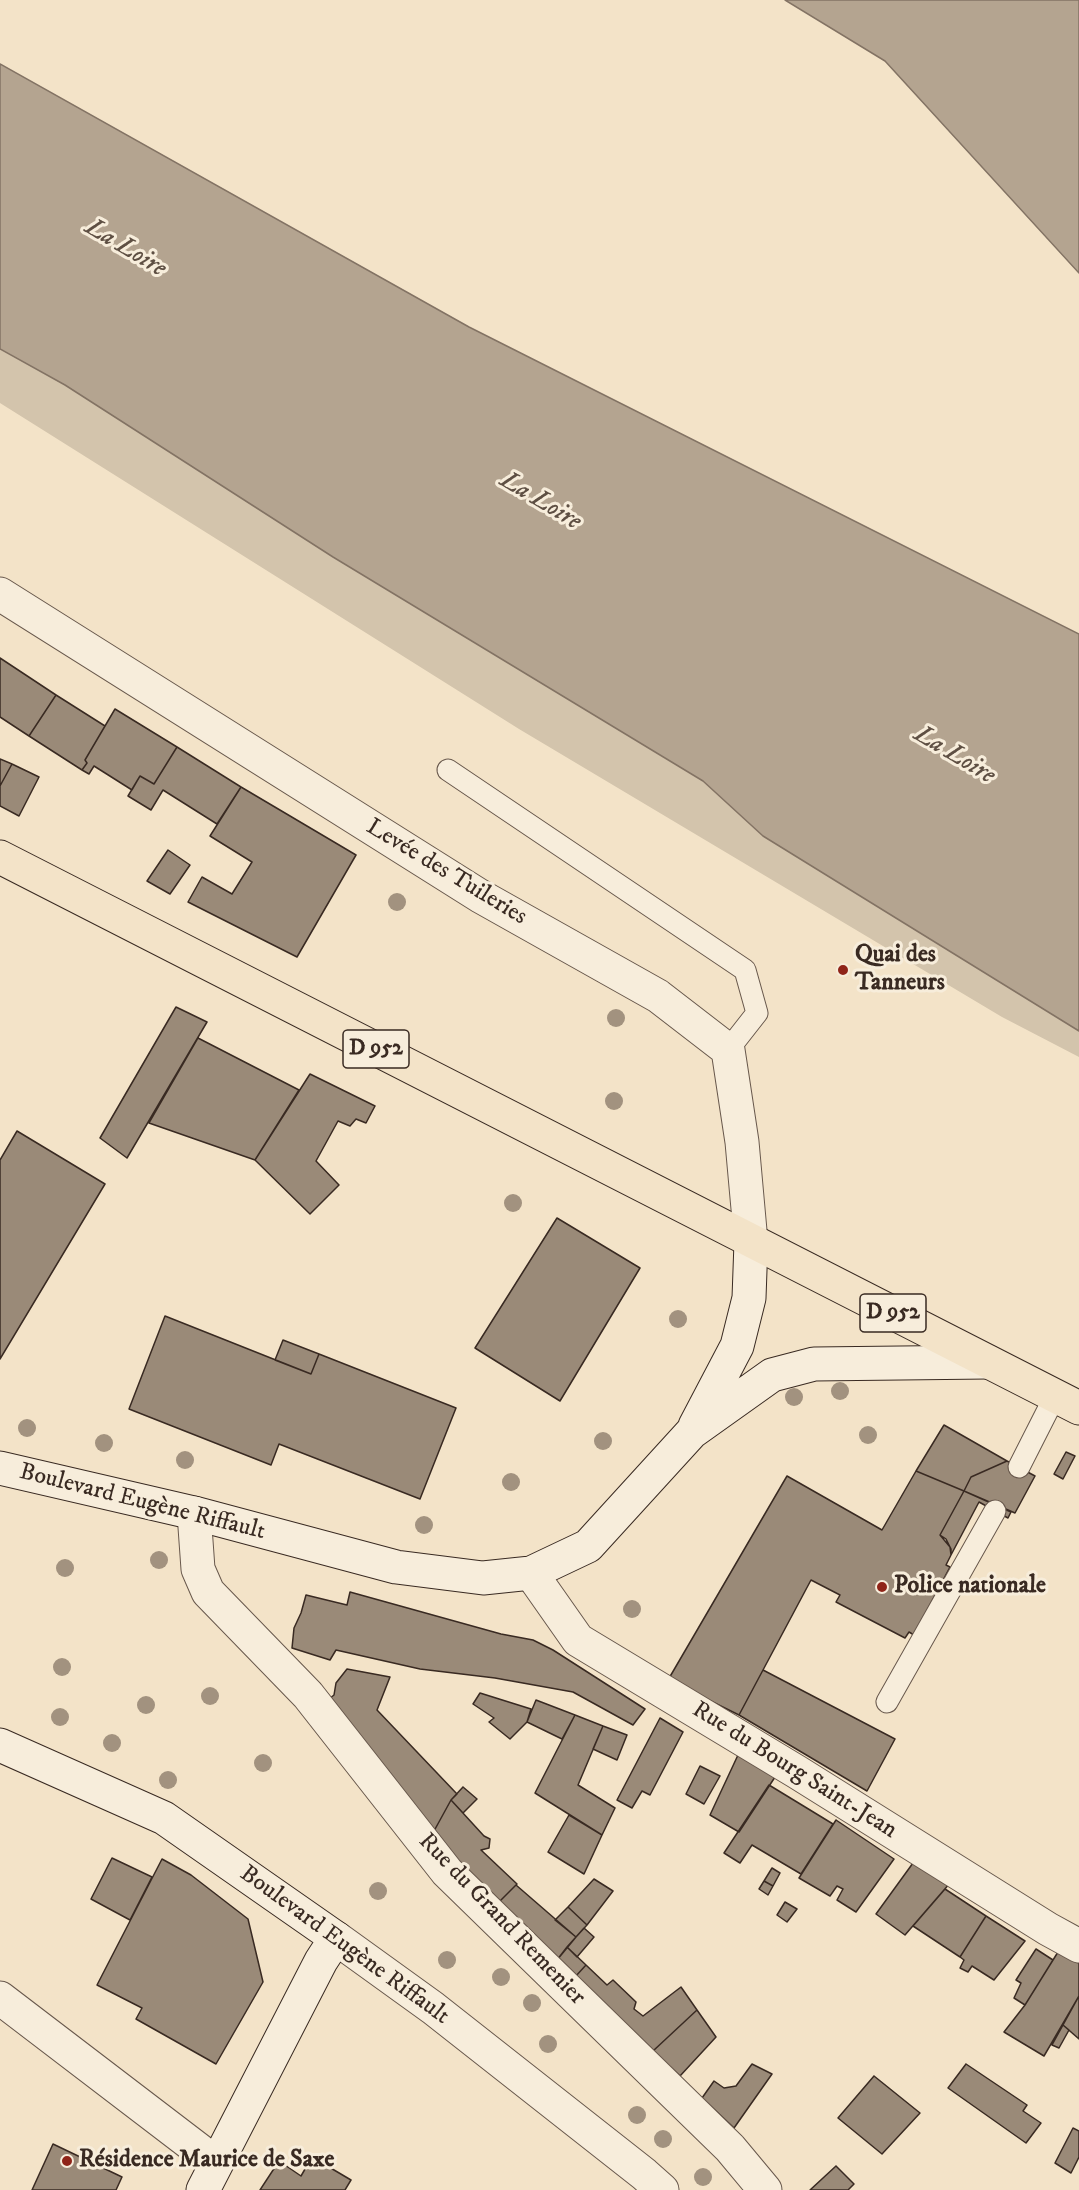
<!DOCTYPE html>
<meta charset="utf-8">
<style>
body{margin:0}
canvas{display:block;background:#f3e3c8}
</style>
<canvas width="1079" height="2190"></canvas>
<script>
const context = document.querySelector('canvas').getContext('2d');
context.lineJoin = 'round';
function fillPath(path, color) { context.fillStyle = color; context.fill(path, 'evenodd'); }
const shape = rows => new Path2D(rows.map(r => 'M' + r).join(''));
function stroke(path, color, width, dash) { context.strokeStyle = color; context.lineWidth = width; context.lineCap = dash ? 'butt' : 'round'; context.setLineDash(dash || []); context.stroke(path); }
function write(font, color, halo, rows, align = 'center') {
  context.font = font + ' "IM FELL DW Pica",serif'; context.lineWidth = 6; context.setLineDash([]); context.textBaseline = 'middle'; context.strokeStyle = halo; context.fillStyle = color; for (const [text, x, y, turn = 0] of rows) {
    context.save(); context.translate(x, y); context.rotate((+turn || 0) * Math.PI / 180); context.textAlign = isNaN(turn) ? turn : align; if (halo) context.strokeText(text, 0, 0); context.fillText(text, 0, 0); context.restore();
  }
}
const green = shape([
 [0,349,65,385,333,557,703,781,763,836,1079,1031,1079,1057,1002,1017,519,729,0,403]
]);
const water = shape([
 [785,0,1079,0,1079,273,885,61,785,0],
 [0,64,469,327,1079,634,1079,1031,763,836,703,781,333,557,65,385,0,349,0,64]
]);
const building = shape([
 [0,658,56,695,29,736,0,717,0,658],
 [56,695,105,726,85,760,87,763,82,770,29,736,56,695],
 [115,709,177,747,154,784,140,776,132,790,94,766,89,774,82,770,87,763,85,760,115,709],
 [177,747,241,787,217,824,163,790,151,810,128,796,140,776,154,784,177,747],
 [0,759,12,764,0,786,0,759],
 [12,764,39,777,19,816,0,806,0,786,12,764],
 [241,787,356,855,297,957,188,902,202,877,232,894,252,862,210,836,241,787],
 [168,850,190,865,170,894,147,881,168,850],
 [176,1007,207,1022,127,1158,100,1138,176,1007],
 [198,1038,299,1090,255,1160,149,1123,198,1038],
 [310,1074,375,1106,366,1123,356,1119,350,1126,338,1121,316,1161,339,1185,310,1214,255,1160,310,1074],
 [17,1131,105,1184,0,1359,0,1160,17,1131],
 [557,1218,640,1268,560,1401,475,1348,557,1218],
 [165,1316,311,1374,319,1354,456,1408,420,1499,279,1444,271,1465,129,1409,165,1316],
 [283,1340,319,1354,311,1374,275,1360,283,1340],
 [944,1425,1007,1461,971,1477,964,1491,916,1471,944,1425],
 [1066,1452,1075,1456,1063,1479,1054,1474,1066,1452],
 [1007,1461,1035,1476,1015,1513,964,1491,971,1477,1007,1461],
 [916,1471,964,1491,940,1535,946,1539,951,1549,951,1555,946,1565,950,1567,914,1635,909,1632,905,1638,836,1602,840,1595,811,1580,739,1715,668,1680,787,1476,882,1530,916,1471],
 [964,1491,1011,1512,1008,1518,979,1502,951,1555,950,1547,940,1535,964,1491],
 [350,1592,501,1634,533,1640,553,1650,645,1709,633,1725,573,1692,495,1678,420,1669,336,1650,330,1660,292,1648,294,1628,301,1613,306,1595,347,1605,350,1592],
 [347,1669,390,1677,377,1710,457,1794,451,1800,434,1831,329,1699,334,1695,336,1683,347,1669],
 [763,1670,895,1739,867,1791,739,1715,763,1670],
 [480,1693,531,1709,527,1722,510,1739,489,1722,494,1718,473,1704,480,1693],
 [536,1700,575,1715,562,1739,527,1722,536,1700],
 [575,1715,603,1726,578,1785,615,1808,602,1835,535,1793,575,1715],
 [660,1718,683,1732,650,1795,642,1791,632,1808,617,1800,660,1718],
 [603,1726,627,1735,617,1760,593,1749,603,1726],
 [738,1755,777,1774,739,1832,710,1815,738,1755],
 [700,1766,720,1776,704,1804,686,1794,700,1766],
 [769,1785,833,1824,801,1874,752,1845,740,1863,724,1853,769,1785],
 [463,1787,477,1799,463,1813,451,1800,463,1787],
 [451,1800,484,1836,490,1839,489,1848,481,1850,517,1884,499,1902,454,1860,434,1831,451,1800],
 [569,1815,602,1835,584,1874,548,1852,569,1815],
 [836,1820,894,1859,856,1912,837,1900,843,1889,837,1886,830,1896,799,1878,836,1820],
 [112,1858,152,1877,130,1920,91,1899,112,1858],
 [162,1859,191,1875,248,1919,263,1982,216,2064,136,2019,142,2008,97,1985,162,1859],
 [913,1863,950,1883,905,1935,876,1914,913,1863],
 [772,1868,780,1873,773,1886,764,1881,772,1868],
 [594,1879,613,1891,587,1925,568,1907,594,1879],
 [764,1881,773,1886,768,1895,759,1889,764,1881],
 [516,1885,576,1937,557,1960,499,1902,516,1885],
 [945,1889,986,1916,960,1957,913,1926,945,1889],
 [785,1902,797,1909,787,1922,777,1915,785,1902],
 [568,1907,587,1925,576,1937,555,1920,568,1907],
 [986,1916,1025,1941,994,1980,972,1966,968,1972,960,1968,964,1960,960,1957,986,1916],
 [584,1928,594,1937,577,1957,567,1947,584,1928],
 [567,1947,586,1965,575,1977,557,1960,567,1947],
 [1036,1949,1053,1960,1025,2005,1014,1998,1021,1983,1016,1980,1036,1949],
 [1058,1952,1079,1963,1079,1996,1044,2056,1004,2032,1025,2005,1058,1952],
 [586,1965,607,1985,613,1980,636,2002,634,2009,643,2016,681,1987,697,2010,653,2051,575,1977,586,1965],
 [1079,1996,1079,2039,1063,2025,1079,1996],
 [697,2010,716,2037,680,2076,653,2051,697,2010],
 [1063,2025,1069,2030,1059,2048,1052,2045,1063,2025],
 [752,2064,772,2074,734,2128,702,2098,714,2081,724,2088,736,2086,752,2064],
 [966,2064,1027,2105,1023,2111,1041,2123,1026,2143,948,2088,966,2064],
 [874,2076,920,2113,882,2154,838,2118,874,2076],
 [1073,2128,1079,2131,1079,2157,1071,2173,1055,2163,1073,2128],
 [53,2144,122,2177,116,2190,32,2190,53,2144],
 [312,2157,351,2180,345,2190,260,2190,279,2161,301,2176,312,2157],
 [836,2166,854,2184,848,2190,810,2190,836,2166]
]);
const service = shape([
 [448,770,745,970,757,1013,728,1050],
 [1019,1467,1055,1396],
 [887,1702,995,1511]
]);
const minor = shape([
 [0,594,480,896,658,996,728,1050,742,1142,751,1242],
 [194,1513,198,1569,208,1592,308,1695,447,1872,730,2148,765,2190],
 [531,1573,578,1640,797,1772,1048,1929,1079,1946],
 [0,1998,216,2163]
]);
const tertiary = shape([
 [336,1938,433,2008,644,2174,662,2190]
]);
const secondary = shape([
 [695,1426,737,1346,749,1298,751,1242],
 [0,1468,194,1513,396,1567,483,1578,531,1573,588,1546,692,1432,772,1375,814,1364,988,1362],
 [0,1745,164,1818,336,1938,321,1961,203,2190]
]);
const primary = shape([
 [0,857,1079,1408]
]);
const trees = [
 [397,902],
 [616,1018],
 [614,1101],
 [513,1203],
 [678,1319],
 [840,1391],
 [794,1397],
 [27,1428],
 [868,1435],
 [603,1441],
 [104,1443],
 [185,1460],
 [511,1482],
 [424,1525],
 [159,1560],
 [65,1568],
 [632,1609],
 [62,1667],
 [210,1696],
 [146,1705],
 [60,1717],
 [112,1743],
 [263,1763],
 [168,1780],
 [378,1891],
 [447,1960],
 [501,1977],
 [532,2003],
 [548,2044],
 [637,2115],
 [663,2139],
 [703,2177]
];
const markers = [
 [843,970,6,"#8f2418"],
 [882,1587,6,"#8f2418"],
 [67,2161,6,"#8f2418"]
];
const shields = [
 [376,1049,66],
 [893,1313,66]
];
const shieldNames = [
 ["D 952",376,1049],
 ["D 952",893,1313]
];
const streetNames = [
 ["Levée des Tuileries",446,873,31],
 ["Boulevard Eugène Riffault",142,1503,14],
 ["Rue du Bourg Saint-Jean",794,1771,32],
 ["Rue du Grand Remenier",501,1920,46],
 ["Boulevard Eugène Riffault",344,1946,36]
];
const poiNames = [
 ["Quai des",855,956],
 ["Tanneurs",855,984],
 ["Police nationale",894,1587],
 ["Résidence Maurice de Saxe",79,2161]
];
const waterNames = [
 ["La Loire",125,249,31],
 ["La Loire",540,502,31],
 ["La Loire",954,756,31]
];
fillPath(green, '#d3c4ac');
fillPath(water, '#b4a490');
stroke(water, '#837364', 1.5);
fillPath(building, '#9a8a78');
stroke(building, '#392a22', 1.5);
stroke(service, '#68584c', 23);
stroke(minor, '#68584c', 35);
stroke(tertiary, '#68584c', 35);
stroke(secondary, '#392a22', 35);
stroke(primary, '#392a22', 35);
stroke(service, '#f7eddb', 21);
stroke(minor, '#f7eddb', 33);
stroke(tertiary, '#f7eddb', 33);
stroke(secondary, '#f7eddb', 33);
stroke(primary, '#f3e3c8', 33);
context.fillStyle = '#a2927f';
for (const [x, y] of trees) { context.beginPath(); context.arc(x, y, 9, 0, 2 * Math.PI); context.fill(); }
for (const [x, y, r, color] of markers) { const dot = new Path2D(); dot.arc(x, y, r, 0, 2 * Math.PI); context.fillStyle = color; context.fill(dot); stroke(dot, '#f7eddb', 2); }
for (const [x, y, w] of shields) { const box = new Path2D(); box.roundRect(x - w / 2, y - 19, w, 38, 4.5); context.fillStyle = '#f7eddb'; context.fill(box); stroke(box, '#392a22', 1.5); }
write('bold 22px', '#392a22', null, shieldNames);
write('24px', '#392a22', '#f7eddb', streetNames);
write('bold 24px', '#392a22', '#f7eddb', poiNames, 'left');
write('italic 26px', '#5e4f43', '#f7eddb', waterNames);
</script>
